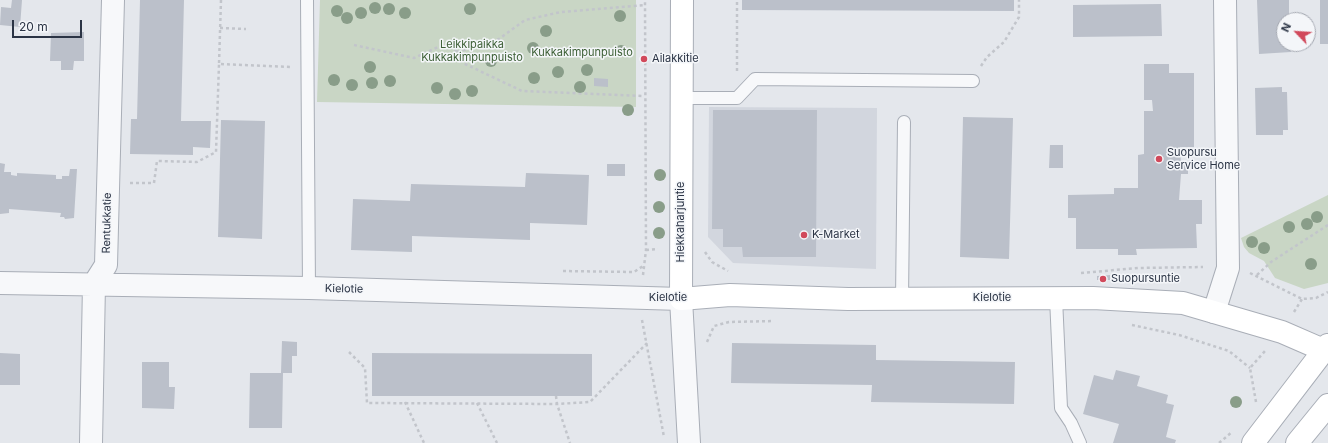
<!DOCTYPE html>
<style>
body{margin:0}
#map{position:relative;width:1328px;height:443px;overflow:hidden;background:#e4e7ec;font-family:Inter,sans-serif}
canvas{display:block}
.north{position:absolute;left:1276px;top:12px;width:40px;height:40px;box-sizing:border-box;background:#f4f6f9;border:1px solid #a4a8b1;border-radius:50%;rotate:295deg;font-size:11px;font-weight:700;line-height:16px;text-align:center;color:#2b3445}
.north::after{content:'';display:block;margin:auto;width:14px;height:18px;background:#d1495b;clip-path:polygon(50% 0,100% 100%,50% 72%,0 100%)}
.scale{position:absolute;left:12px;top:20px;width:70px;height:18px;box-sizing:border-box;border:2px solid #2b3445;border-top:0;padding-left:5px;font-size:12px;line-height:14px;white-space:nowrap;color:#2b3445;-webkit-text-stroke:3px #f4f6f9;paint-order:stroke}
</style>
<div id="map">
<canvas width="1328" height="443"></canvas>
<div class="north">N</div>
<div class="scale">20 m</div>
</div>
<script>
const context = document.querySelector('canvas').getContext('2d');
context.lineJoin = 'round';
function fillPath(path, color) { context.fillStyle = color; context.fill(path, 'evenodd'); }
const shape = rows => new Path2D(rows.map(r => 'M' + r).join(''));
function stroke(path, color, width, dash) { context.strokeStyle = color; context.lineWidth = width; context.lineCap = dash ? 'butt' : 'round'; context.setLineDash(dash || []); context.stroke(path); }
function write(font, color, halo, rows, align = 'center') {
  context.font = font + ' Inter,sans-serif'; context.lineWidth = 3; context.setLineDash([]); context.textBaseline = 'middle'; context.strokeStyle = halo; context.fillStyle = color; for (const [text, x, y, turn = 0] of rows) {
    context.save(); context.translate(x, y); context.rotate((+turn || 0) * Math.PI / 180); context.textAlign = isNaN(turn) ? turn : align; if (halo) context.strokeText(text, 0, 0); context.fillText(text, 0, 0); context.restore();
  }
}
const built = shape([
 [709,107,877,108,876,269,733,263,708,237]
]);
const green = shape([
 [320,0,636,0,636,107,317,102],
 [1328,195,1328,283,1304,289,1275,278,1264,261,1249,253,1244,247,1241,238]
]);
const building = shape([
 [12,0,22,0,20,27,0,25,1,7,11,8],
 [140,0,184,0,181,121,211,121,210,148,193,147,193,155,130,154,131,119,137,119],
 [742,0,1014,0,1014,11,742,10],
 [1257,0,1289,0,1289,20,1284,20,1284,44,1290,44,1291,52,1259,54],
 [1320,0,1328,0,1328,44,1320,44],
 [1161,4,1162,36,1073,37,1073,5],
 [84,32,84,61,74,61,73,70,61,70,61,61,50,61,51,33],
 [1144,64,1169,64,1169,73,1194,73,1194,147,1180,147,1181,164,1188,164,1188,174,1181,174,1179,200,1202,200,1202,224,1196,224,1197,248,1136,249,1137,255,1118,255,1118,249,1076,249,1076,218,1068,218,1068,195,1114,194,1114,188,1138,188,1138,155,1144,154,1144,111,1153,111,1152,100,1144,100],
 [594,78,608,79,608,87,594,86],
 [1282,87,1282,92,1287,92,1288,130,1283,130,1283,135,1256,135,1255,88],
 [713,110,817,110,816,257,743,257,742,247,723,247,723,229,712,229],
 [963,117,1013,118,1009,259,960,257],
 [221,120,265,121,262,239,218,237],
 [1050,145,1063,145,1063,168,1049,168],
 [0,163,5,164,4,172,11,172,11,175,17,176,17,173,56,175,56,179,62,179,62,176,69,176,70,169,77,169,74,218,65,219,64,217,60,217,61,213,9,209,9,213,0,214],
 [607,164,625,164,625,176,607,176],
 [526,173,589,175,587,225,530,223,530,240,412,236,412,252,351,250,353,199,410,201,411,184,525,187],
 [1110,275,1110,280,1097,280,1097,276],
 [282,341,297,342,297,356,292,356,292,373,283,373,282,428,249,428,250,373,281,373],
 [732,343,876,345,876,360,1015,362,1014,404,871,402,872,385,731,383],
 [0,353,20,354,20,385,0,385],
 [372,353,592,354,592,396,372,396],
 [142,362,169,362,169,387,175,387,174,409,142,408],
 [1116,370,1140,376,1137,386,1168,395,1166,403,1174,405,1166,437,1176,440,1175,443,1113,443,1119,424,1083,414,1094,375,1113,380]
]);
const path = shape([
 [221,0,219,64,291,67],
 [220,28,246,29],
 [354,45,414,58,440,46,452,44,463,63,522,91,644,96],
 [457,52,499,39,525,20,561,12,645,5],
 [981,66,987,57,1004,42,1019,17,1019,0],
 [737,71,737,0],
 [130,183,154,183,157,161,197,162,216,152,219,64],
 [646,250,658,249],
 [705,252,712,262,728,271],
 [563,271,634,272,643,266],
 [1081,273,1138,268,1203,267],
 [1250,273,1302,299,1316,298,1328,292],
 [643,275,646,250,645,0],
 [1257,275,1271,262,1328,225],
 [1294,312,1302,299],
 [642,320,664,437],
 [1132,325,1179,335,1229,351,1250,368],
 [707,342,714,326,729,322,774,321],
 [349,352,365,368,367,403,557,404,590,402,647,343],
 [556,396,557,404,570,443],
 [405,402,424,443],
 [1256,402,1250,368,1265,351],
 [477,403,497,443],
 [1219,443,1232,432]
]);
const lane = shape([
 [307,0,309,288],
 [682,98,737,98,755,79,973,81],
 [1056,298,1061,408,1071,423,1080,443],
 [902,299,904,122]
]);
const street = shape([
 [0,283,309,288,681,299,689,443],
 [1214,312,1228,268,1225,0],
 [91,443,94,284,106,265,113,0]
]);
const secondary = shape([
 [682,0,681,299,730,295,848,299,1093,298,1183,303,1282,332,1328,352],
 [1253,443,1328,345],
 [1297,443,1328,405]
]);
const trees = [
 [375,8],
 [389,9],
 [470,9],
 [337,11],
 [361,13],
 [405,13],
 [620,16],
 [347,18],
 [546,31],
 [533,48],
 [621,51],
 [491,61],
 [370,67],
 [587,70],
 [558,72],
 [534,78],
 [334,80],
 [390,81],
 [372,83],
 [352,85],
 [580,87],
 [437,88],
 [472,91],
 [455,94],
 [628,110],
 [660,175],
 [659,207],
 [1317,217],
 [1307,224],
 [1289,227],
 [659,233],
 [1252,242],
 [1264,248],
 [1311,264],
 [1236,402]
];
const markers = [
 [644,59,4,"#d1495b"],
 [1159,159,4,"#d1495b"],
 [804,235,4,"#d1495b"],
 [1103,279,4,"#d1495b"]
];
const parkNames = [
 ["Leikkipaikka",472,45],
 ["Kukkakimpunpuisto",472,58],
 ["Kukkakimpunpuisto",582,53]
];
const poiNames = [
 ["Ailakkitie",652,59],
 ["Suopursu",1167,153],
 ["Service Home",1167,166],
 ["K-Market",812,235],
 ["Suopursuntie",1111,279]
];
const streetNames = [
 ["Hiekkaharjuntie",681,222,-90],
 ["Rentukkatie",107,223,-89],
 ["Kielotie",344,289,1],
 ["Kielotie",668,298],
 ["Kielotie",992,298]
];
fillPath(built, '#d2d6de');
fillPath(green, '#c9d6c5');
fillPath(building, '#bbc0ca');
stroke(lane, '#a9aeb7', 14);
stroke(street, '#a9aeb7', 24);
stroke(secondary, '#a9aeb7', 24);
stroke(path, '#c2c5cb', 2.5, [3, 3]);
stroke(lane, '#f7f8fa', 12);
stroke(street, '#f7f8fa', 22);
stroke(secondary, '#fff', 22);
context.fillStyle = '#899d89';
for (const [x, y] of trees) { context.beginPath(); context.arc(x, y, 6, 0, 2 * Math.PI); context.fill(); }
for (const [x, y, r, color] of markers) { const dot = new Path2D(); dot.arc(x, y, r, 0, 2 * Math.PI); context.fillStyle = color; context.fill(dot); stroke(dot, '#f4f6f9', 1.5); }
write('11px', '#3f6138', '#f4f6f9', parkNames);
write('11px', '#2b3445', '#f4f6f9', poiNames, 'left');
write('11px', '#2b3445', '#f4f6f9', streetNames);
</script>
